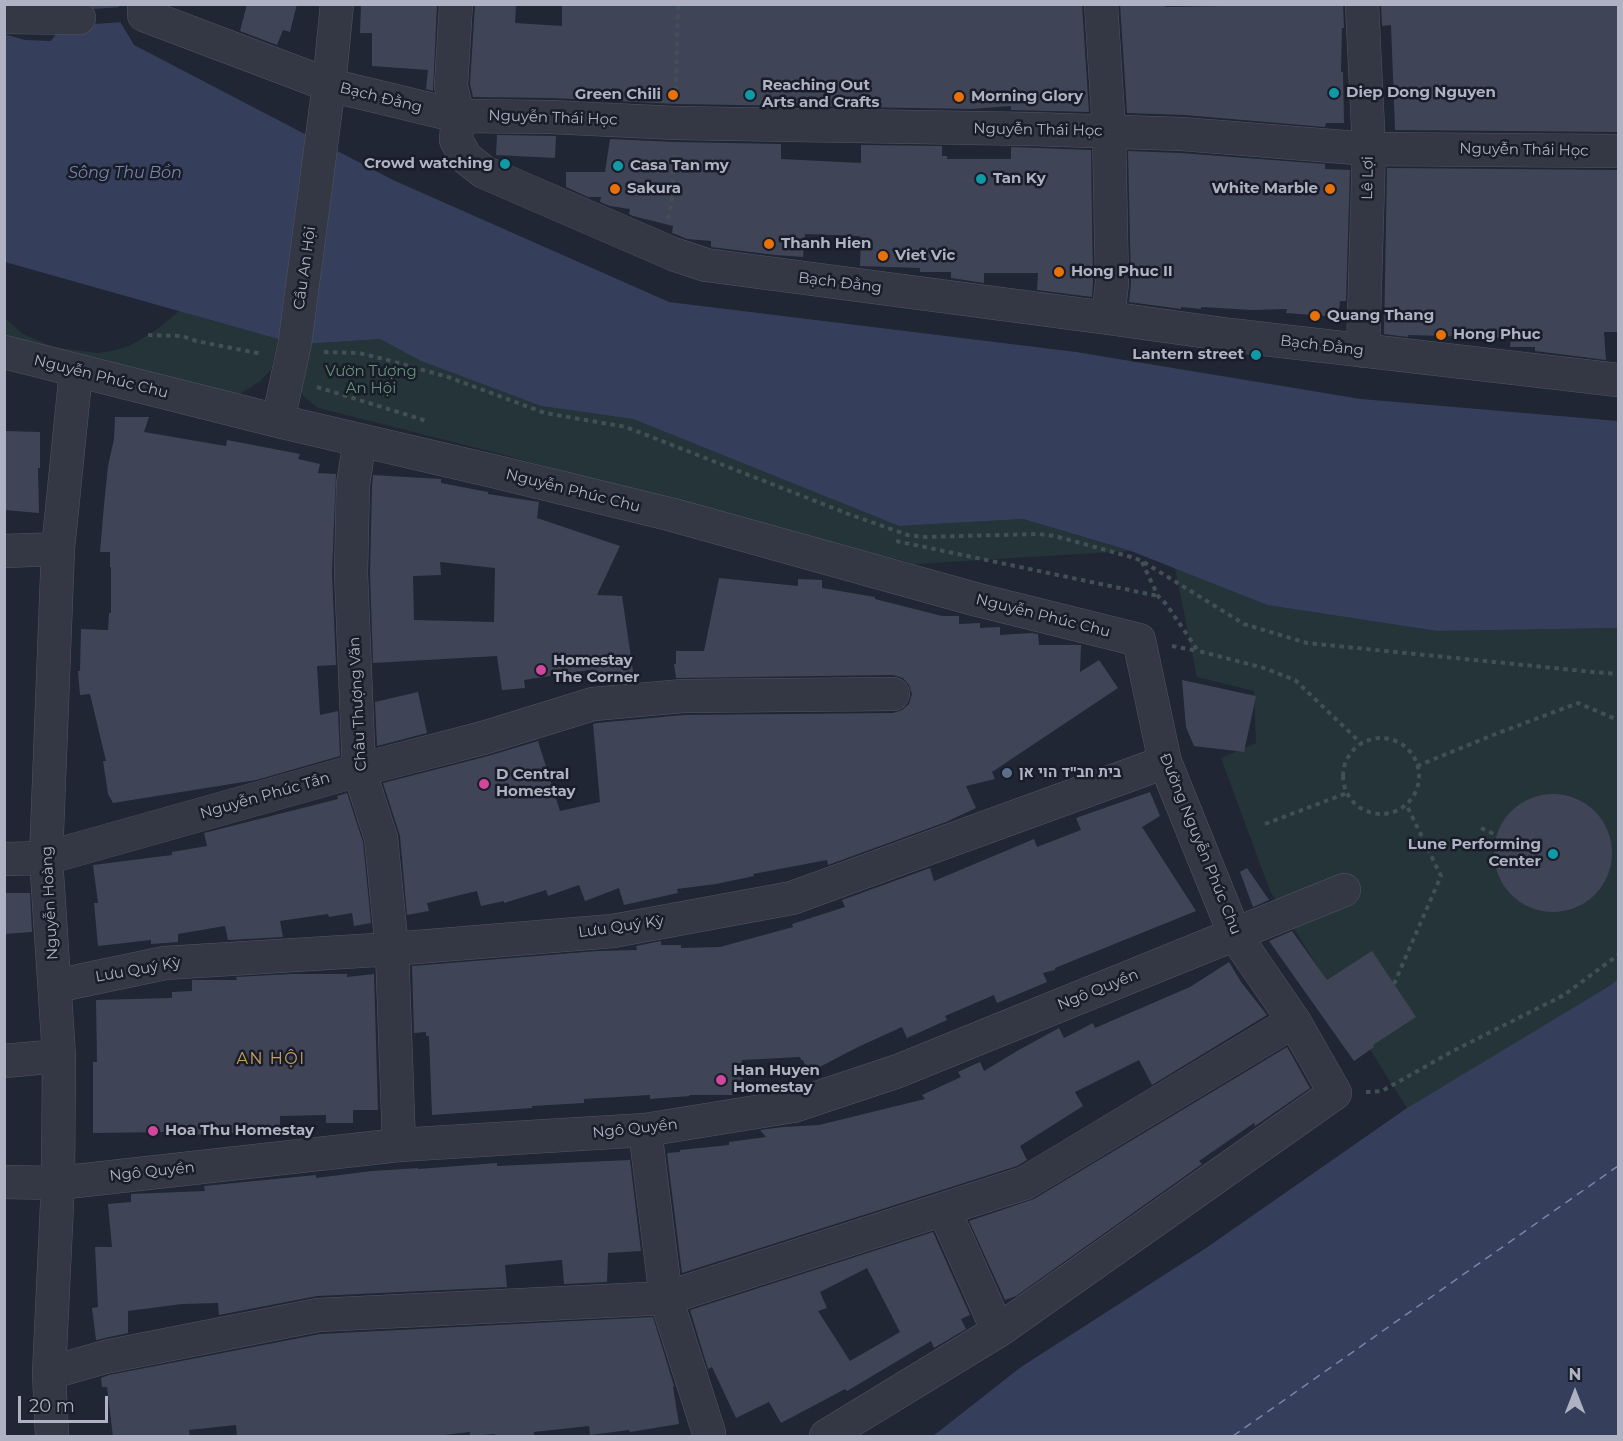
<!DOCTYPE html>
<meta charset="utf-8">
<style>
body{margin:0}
#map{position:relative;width:1623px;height:1441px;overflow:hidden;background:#202634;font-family:Montserrat,sans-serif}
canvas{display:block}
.frame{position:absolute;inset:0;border:6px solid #aeb2c2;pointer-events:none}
.north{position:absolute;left:1545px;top:1363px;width:60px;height:60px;-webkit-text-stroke:4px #191d29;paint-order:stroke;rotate:0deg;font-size:16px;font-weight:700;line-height:24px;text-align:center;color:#aeb2c2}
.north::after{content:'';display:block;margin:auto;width:21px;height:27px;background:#aeb2c2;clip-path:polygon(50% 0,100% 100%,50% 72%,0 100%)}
.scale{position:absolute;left:18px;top:1396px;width:90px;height:27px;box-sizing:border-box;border:3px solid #aeb2c2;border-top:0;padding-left:8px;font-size:18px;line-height:21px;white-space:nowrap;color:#aeb2c2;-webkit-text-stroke:4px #191d29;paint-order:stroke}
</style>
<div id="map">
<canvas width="1623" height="1441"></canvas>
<div class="frame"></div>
<div class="north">N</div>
<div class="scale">20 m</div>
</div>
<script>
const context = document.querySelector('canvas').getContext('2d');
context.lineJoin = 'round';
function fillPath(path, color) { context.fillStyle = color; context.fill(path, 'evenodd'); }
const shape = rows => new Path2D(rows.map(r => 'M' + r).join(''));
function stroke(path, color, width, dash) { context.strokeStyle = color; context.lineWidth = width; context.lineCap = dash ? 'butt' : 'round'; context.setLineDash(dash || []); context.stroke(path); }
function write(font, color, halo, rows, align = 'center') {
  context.font = font + ' Montserrat,Heebo,sans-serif'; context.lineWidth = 5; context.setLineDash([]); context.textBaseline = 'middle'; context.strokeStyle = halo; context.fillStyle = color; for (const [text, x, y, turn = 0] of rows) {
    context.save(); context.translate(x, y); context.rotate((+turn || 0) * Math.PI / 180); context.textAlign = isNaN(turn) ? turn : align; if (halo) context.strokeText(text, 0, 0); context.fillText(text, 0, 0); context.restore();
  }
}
const green = shape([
 [179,311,278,339,271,370,259,382,238,395,5,339,5,318,23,334,53,347,97,353,111,351,129,346,143,338,156,330],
 [380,339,421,361,541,406,633,419,899,526,1023,519,1130,551,915,564,638,492,501,454,318,408,304,397,300,389,306,344],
 [1175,568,1267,605,1437,631,1618,628,1618,979,1612,985,1407,1108,1270,891,1221,758,1256,743,1254,691,1197,677]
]);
const water = shape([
 [76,5,119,5,119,20,134,45,393,180,669,302,1076,352,1361,399,1618,421,1618,628,1437,631,1267,605,1131,551,1023,519,899,526,633,419,541,406,421,361,380,339,306,344,278,339,5,262,4,34,25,40,51,41],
 [1618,979,1618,1436,933,1436,1021,1367,1206,1248,1407,1108,1611,985]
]);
const pier = shape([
 [122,7,122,19,124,22,79,25,79,10]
]);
const ferry = shape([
 [1233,1436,1618,1166]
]);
const building = shape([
 [247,4,297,4,290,32,283,30,277,45,240,31],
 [361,4,437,4,433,91,426,89,428,70,372,66,372,33,360,33],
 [475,4,516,4,515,23,562,26,562,4,1082,4,1089,112,1011,110,1011,106,972,109,677,104,551,98,473,97,470,84],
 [1120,4,1166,4,1165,7,1225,6,1225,4,1343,4,1344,28,1342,28,1341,72,1343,72,1344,123,1326,123,1325,127,1184,115,1127,113],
 [1381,4,1528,4,1529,6,1589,4,1589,6,1618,4,1618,132,1395,130,1391,25,1382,26],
 [497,135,556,136,555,158,496,155],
 [610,139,675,142,781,144,781,159,861,163,861,145,942,146,942,156,947,156,947,159,1011,159,1011,147,1091,150,1093,282,1092,297,1037,290,1038,273,984,273,984,283,951,278,951,272,920,272,920,268,860,266,861,237,859,236,805,234,803,257,775,255,711,247,711,241,687,239,680,236,672,233,673,226,633,216,629,214,630,209,610,206,600,202,601,197,588,197,566,187,566,172,605,172],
 [1128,151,1181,153,1325,164,1325,169,1350,170,1346,301,1340,301,1338,317,1286,313,1287,309,1252,310,1201,307,1201,309,1181,307,1181,309,1129,302,1131,283],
 [1387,168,1618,170,1618,332,1604,332,1606,360,1535,351,1535,347,1510,347,1511,338,1408,335,1408,337,1384,334],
 [115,417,149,417,144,432,226,446,227,440,300,454,298,459,320,464,318,473,336,474,332,573,336,665,317,666,320,715,338,711,340,756,256,780,113,803,108,794,103,761,106,761,90,694,80,695,78,671,80,671,81,629,108,630,109,613,111,613,111,567,110,567,110,552,100,552,104,505,108,466,114,439],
 [4,431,40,432,40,468,38,468,39,513,4,510],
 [373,475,441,479,441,483,488,492,488,494,539,502,537,518,620,546,597,595,622,596,634,678,590,682,589,670,524,680,525,688,502,690,497,656,373,663,370,573,372,486],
 [440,562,495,568,494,622,414,620,413,576,441,575],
 [719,578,798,586,798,579,822,580,822,588,875,597,875,599,942,616,959,616,959,624,980,623,980,628,1000,627,1000,635,1032,633,1038,634,1039,645,1081,645,1080,672,1099,660,1118,688,992,772,995,779,966,786,976,808,946,822,828,865,827,860,753,874,754,876,716,884,677,889,678,893,624,905,619,888,585,901,579,885,548,896,546,890,504,903,504,901,481,906,477,891,427,903,429,911,407,915,400,836,383,783,488,756,538,741,560,811,600,802,593,724,597,723,684,715,893,713,902,710,909,704,912,694,909,685,903,678,893,675,676,678,674,664,676,664,676,651,704,651],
 [1182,680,1256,696,1244,752,1194,746,1186,727],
 [418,692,427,733,377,746,375,702],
 [1150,792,1160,816,1142,827,1196,911,1055,968,1055,970,1043,973,1047,982,997,1003,994,995,945,1016,947,1020,907,1038,902,1027,858,1047,808,1073,803,1060,801,1060,800,1057,742,1060,743,1085,732,1095,689,1095,690,1096,650,1099,650,1095,584,1099,584,1103,532,1106,532,1108,432,1115,429,1036,426,1036,426,1032,414,1033,412,966,598,951,637,950,636,946,661,941,661,945,681,945,681,948,720,947,793,927,792,924,845,907,842,900,930,868,934,881,1034,839,1037,847,1081,830,1076,818],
 [347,793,363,842,371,923,354,926,352,913,329,917,328,914,280,921,283,937,228,940,225,926,178,934,178,942,151,944,151,940,98,946,94,903,98,903,93,865,172,855,172,852,207,846,204,833,338,799,337,796],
 '1494 853a59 59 0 1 1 118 0a59 59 0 1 1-118 0Z',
 [1247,868,1269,900,1253,907,1240,872],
 [4,893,30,893,32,932,4,934],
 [1292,931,1327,980,1372,951,1416,1017,1373,1045,1374,1047,1354,1061,1269,941],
 [1229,962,1241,982,1267,1015,1152,1085,1139,1060,1075,1092,1083,1106,1020,1146,1027,1160,1017,1166,682,1273,667,1153,680,1152,680,1150,729,1145,729,1142,766,1137,760,1130,783,1127,819,1125,925,1099,922,1095,961,1077,958,1072,980,1062,984,1071,1017,1051,1059,1028,1064,1038,1093,1023,1095,1028,1190,987],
 [291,974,347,974,347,977,374,974,378,1110,353,1110,353,1123,326,1123,326,1115,280,1116,280,1131,191,1135,191,1136,166,1136,166,1132,93,1133,93,1062,97,1062,96,1000,172,998,172,992,192,991,192,980,237,980,236,977],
 [1287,1047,1310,1088,1255,1126,1254,1123,1199,1161,1202,1164,1016,1296,1005,1300,969,1221,1034,1199],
 [630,1160,641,1251,608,1253,607,1282,564,1284,562,1260,505,1265,507,1287,317,1296,219,1315,218,1303,182,1304,128,1311,128,1333,96,1340,92,1308,98,1307,95,1247,112,1247,108,1204,131,1202,131,1194,205,1191,204,1186,316,1175,316,1178,372,1171,418,1168,418,1169,497,1163,497,1166],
 [933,1232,970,1315,961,1319,966,1329,934,1348,931,1341,847,1391,845,1389,781,1423,769,1402,736,1418,712,1367,708,1369,690,1310],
 [867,1268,900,1332,850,1361,818,1311,827,1308,820,1292],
 [653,1317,674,1386,673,1387,679,1424,630,1432,629,1430,590,1435,589,1426,534,1432,534,1435,503,1437,495,1437,495,1434,470,1436,470,1432,427,1437,237,1437,236,1425,189,1430,190,1437,113,1437,107,1387,102,1387,101,1378,109,1375,320,1334]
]);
const path = shape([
 [676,91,678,4],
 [668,219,672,198,674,155],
 [148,335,182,336,196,341,262,354],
 [324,352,359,353,384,359,448,377,545,413,626,427,851,515,908,535,923,537,1039,534,1055,536,1131,557,1142,561,1244,624,1307,643,1593,672,1618,674],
 [317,387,427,421],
 [896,541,1158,596],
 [1142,562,1158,596,1167,605,1198,651,1264,668,1295,680,1362,744],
 [1172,646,1198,651],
 '1343 776a38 38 0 1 1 76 0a38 38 0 1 1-76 0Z',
 [1417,766,1493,735,1578,703,1618,720],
 [1265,824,1347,793],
 [1481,828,1496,835],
 [1394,984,1441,876,1406,804],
 [1366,1092,1382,1091,1453,1051,1564,995,1618,955]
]);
const minor = shape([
 [144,4,144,15,329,85,458,116,550,117,676,123,1031,129,1182,134,1369,149,1618,151],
 [456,4,451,86,458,116,456,140,466,158,484,172,673,254,706,265,1108,318,1230,335,1618,380],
 [1101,4,1109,131,1112,283,1108,318],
 [1362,4,1369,149,1363,351],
 [4,17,79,18],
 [4,352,278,421,497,472,673,515,978,600,1139,640,1165,762,1235,935,1294,1021,1335,1093,998,1331,826,1436],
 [278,421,295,342,329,85,337,4],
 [360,440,353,484,351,573,359,770,381,838,392,949,399,1145],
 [4,551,58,549],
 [4,859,46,858,359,770,483,738,593,704,683,696,893,694],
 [55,986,165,963,392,949,613,931,792,898,1165,762],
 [4,1061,59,1056],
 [645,1130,666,1298,709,1433],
 [4,1182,58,1183,399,1145,645,1130,793,1106,898,1071,1344,890],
 [944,1210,998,1331],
 [49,1373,105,1357,318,1315,666,1298,1025,1183,1294,1021],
 [52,1436,49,1373,58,1183,59,1056,46,858,58,549,76,371]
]);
const markers = [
 [1334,93,6,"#0f9aa8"],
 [673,95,6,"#e8710a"],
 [750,95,6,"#0f9aa8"],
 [959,97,6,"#e8710a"],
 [505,164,6,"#0f9aa8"],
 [618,166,6,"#0f9aa8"],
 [981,179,6,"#0f9aa8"],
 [615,189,6,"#e8710a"],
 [1330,189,6,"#e8710a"],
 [769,244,6,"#e8710a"],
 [883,256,6,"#e8710a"],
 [1059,272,6,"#e8710a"],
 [1315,316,6,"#e8710a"],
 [1441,335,6,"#e8710a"],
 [1256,355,6,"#0f9aa8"],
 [541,670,6,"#d1479c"],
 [1007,773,6,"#5c6f8a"],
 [484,784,6,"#d1479c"],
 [1553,854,6,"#0f9aa8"],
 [721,1080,6,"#d1479c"],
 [153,1131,6,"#d1479c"]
];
const poiNames = [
 ["Reaching Out",762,86],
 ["Arts and Crafts",762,103],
 ["Diep Dong Nguyen",1346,93],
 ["Green Chili",661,95,"right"],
 ["Morning Glory",971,97],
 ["Crowd watching",493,164,"right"],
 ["Casa Tan my",630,166],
 ["Tan Ky",993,179],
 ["Sakura",627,189],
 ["White Marble",1318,189,"right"],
 ["Thanh Hien",781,244],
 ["Viet Vic",895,256],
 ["Hong Phuc II",1071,272],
 ["Quang Thang",1327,316],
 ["Hong Phuc",1453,335],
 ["Lantern street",1244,355,"right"],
 ["Homestay",553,661],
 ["The Corner",553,678],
 ["בית חב\"ד הוי אן",1019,773],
 ["D Central",496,775],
 ["Homestay",496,792],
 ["Lune Performing",1541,845,"right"],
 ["Center",1541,862,"right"],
 ["Han Huyen",733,1071],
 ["Homestay",733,1088],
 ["Hoa Thu Homestay",165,1131]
];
const streetNames = [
 ["Bạch Đằng",381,98,14],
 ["Nguyễn Thái Học",553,118,2],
 ["Nguyễn Thái Học",1038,130,1],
 ["Nguyễn Thái Học",1524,150,1],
 ["Lê Lợi",1368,178,-89],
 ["Cầu An Hội",305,268,-82],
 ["Bạch Đằng",840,283,7],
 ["Bạch Đằng",1322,346,7],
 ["Nguyễn Phúc Chu",101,377,14],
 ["Nguyễn Phúc Chu",573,491,14],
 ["Nguyễn Phúc Chu",1043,616,14],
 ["Châu Thượng Văn",358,704,-93],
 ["Nguyễn Phúc Tần",265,796,-16],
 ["Đường Nguyễn Phúc Chu",1200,844,68],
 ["Nguyễn Hoàng",50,903,-93],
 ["Lưu Quý Kỳ",621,927,-8],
 ["Lưu Quý Kỳ",138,970,-10],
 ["Ngô Quyền",1098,990,-22],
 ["Ngô Quyền",635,1129,-6],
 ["Ngô Quyền",152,1172,-6]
];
const parkNames = [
 ["Vườn Tượng",371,372],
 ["An Hội",371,389]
];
const waterNames = [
 ["Sông Thu Bồn",125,173]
];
const neighbourhoodNames = [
 ["AN HỘI",271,1059]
];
fillPath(green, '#253438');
fillPath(water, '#353f5b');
fillPath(pier, '#202634');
stroke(ferry, '#7785a9', 1.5, [8, 6]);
fillPath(building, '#3f4557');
stroke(minor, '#515563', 34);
stroke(path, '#424f55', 4, [4.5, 4.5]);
stroke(minor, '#343845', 33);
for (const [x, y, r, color] of markers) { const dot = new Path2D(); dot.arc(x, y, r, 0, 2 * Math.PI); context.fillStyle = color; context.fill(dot); stroke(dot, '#191d29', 2); }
write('bold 15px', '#aeb2c2', '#191d29', poiNames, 'left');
write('15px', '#aeb2c2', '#191d29', streetNames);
write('15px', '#679077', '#191d29', parkNames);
write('italic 16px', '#7785a9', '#191d29', waterNames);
context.letterSpacing = '1.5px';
write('16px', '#cba060', '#191d29', neighbourhoodNames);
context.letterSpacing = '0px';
</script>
